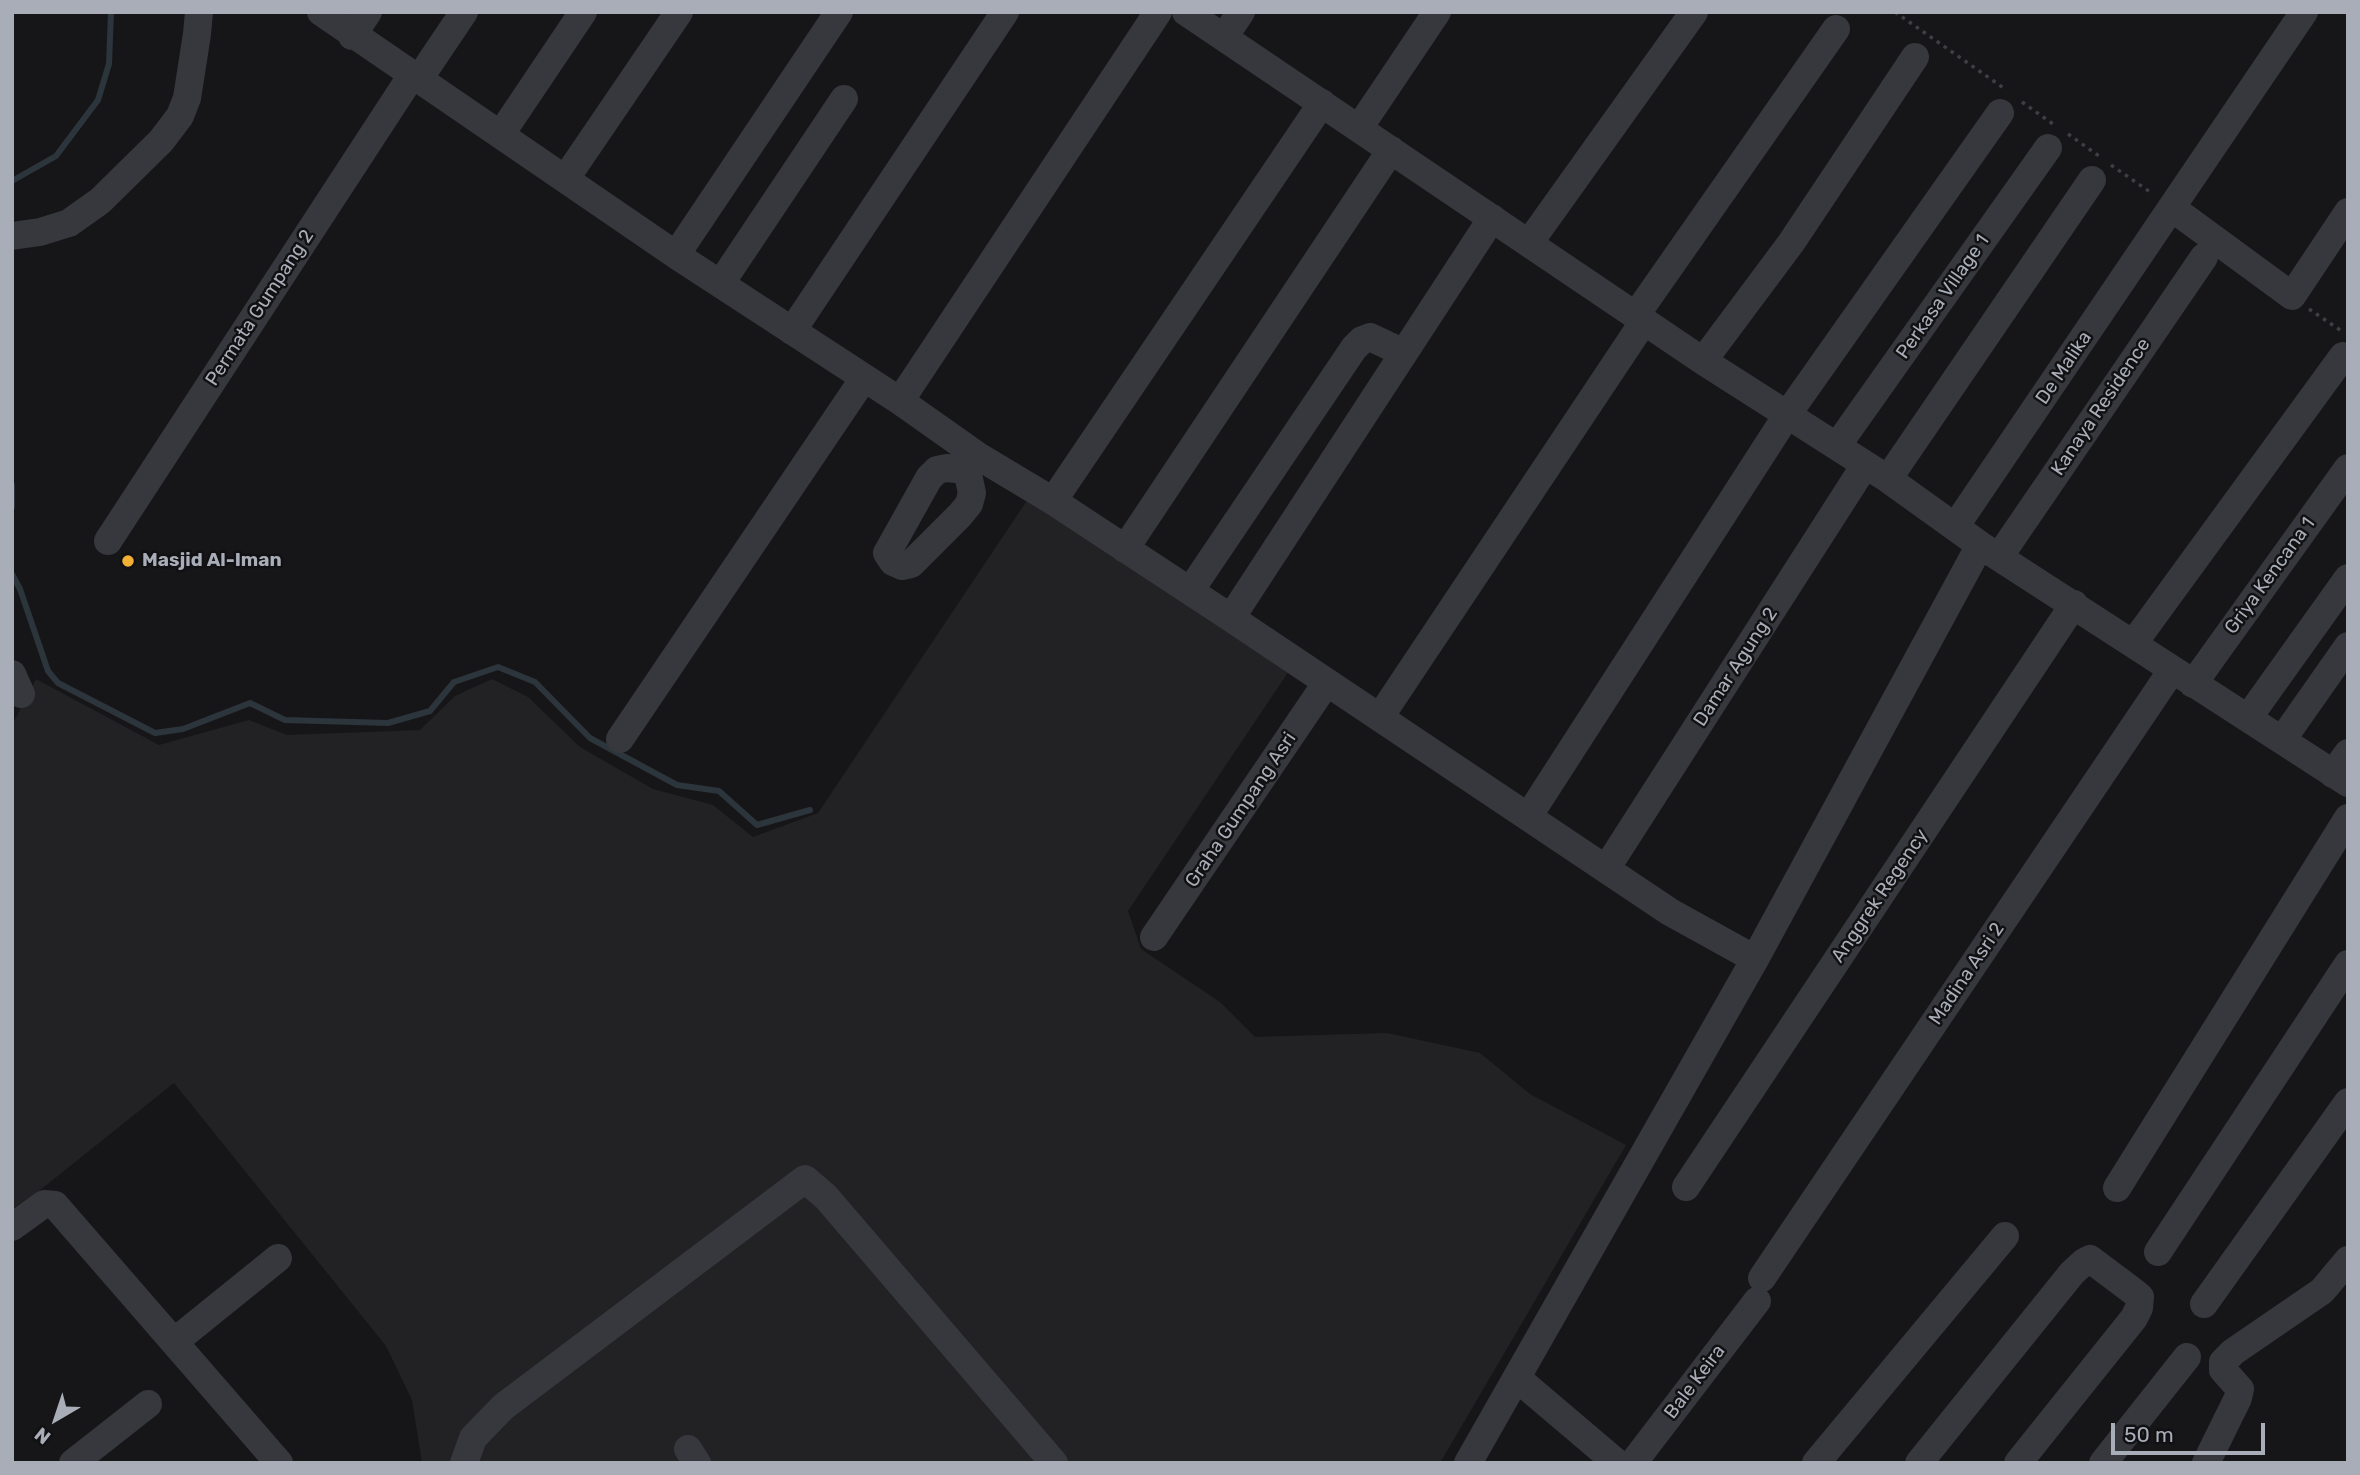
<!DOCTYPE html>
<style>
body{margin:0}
#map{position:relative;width:2360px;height:1475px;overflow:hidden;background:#161618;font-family:Rubik,sans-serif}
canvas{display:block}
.frame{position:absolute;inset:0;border:14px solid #a8adb8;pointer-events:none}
.north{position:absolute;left:21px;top:1384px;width:70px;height:70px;-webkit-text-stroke:5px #111113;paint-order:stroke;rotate:219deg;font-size:19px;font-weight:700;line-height:28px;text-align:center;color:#a8adb8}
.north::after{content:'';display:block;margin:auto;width:24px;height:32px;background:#a8adb8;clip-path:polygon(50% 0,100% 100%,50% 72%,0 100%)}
.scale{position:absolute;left:2111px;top:1423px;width:154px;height:32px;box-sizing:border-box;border:4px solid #a8adb8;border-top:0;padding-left:9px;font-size:21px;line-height:24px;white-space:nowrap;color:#a8adb8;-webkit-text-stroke:5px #111113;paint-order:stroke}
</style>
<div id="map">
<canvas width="2360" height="1475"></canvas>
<div class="frame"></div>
<div class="north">N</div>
<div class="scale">50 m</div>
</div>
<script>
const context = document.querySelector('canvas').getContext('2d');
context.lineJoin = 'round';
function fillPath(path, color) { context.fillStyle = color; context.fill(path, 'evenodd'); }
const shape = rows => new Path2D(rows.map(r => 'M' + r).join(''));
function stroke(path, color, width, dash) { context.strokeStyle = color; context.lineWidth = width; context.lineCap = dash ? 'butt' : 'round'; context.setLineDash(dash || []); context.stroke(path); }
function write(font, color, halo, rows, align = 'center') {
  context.font = font + ' Rubik,sans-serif'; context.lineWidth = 5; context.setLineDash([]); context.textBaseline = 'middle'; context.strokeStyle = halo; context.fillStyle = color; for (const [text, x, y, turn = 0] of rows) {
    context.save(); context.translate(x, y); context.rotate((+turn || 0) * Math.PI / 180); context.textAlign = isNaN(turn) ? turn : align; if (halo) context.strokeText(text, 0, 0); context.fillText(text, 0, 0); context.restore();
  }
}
const built = shape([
 [1034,490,1295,662,1128,911,1141,949,1220,1002,1255,1037,1387,1033,1480,1053,1530,1094,1626,1145,1440,1463,422,1463,412,1400,386,1346,174,1083,39,1191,12,1209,12,725,36,679,159,745,249,720,287,735,420,730,455,696,492,679,528,697,580,747,653,789,713,805,753,837,818,813]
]);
const stream = shape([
 [12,181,56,156,98,100,109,64,111,12],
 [12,485,12,507],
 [12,574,20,589,48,671,58,683,155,733,183,729,250,703,285,720,388,723,430,711,454,682,498,667,535,682,590,738,677,785,719,791,757,825,810,810]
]);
const path = shape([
 [1895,12,2005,89],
 [2022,102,2053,124],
 [2068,134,2099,156],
 [2111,165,2153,194],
 [2309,309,2343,332]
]);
const minor = shape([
 [321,12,676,255,900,401,978,456,1053,501,1231,618,1670,912,1755,959],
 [1186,12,1703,361,1888,479,1980,545,1755,959,1468,1463],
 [352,36,368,12],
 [1224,37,1241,12],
 [419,79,464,12],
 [1359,128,1437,12],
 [501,134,583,12],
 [566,178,679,12],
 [2172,208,2292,296,2348,212],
 [12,236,40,232,69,223,100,201,161,141,180,116,187,98,197,34,199,12],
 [1529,243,1694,12],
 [676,255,839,12],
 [721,283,844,99],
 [1636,315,1836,29],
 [792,331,1005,12],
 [1703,361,1791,243,1915,57],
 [900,401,1158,12],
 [1837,446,2048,148],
 [947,468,967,470,972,493,969,504,960,515,911,564,902,566,893,562,887,553,929,478,937,470,947,468],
 [1888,479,2092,180],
 [1053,501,1322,103],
 [1955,527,2304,12],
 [108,541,412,75],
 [1980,545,2348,783],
 [1125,549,1391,150],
 [1999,557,2204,257],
 [1190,591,1354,348,1362,340,1370,337,1404,353],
 [1231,618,1492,218],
 [2133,644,2343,356],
 [12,674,21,694],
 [2193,684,2348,468],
 [1380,717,1644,321],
 [2248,718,2348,578],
 [620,739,864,378],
 [2282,740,2348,646],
 [2333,774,2348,753],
 [1528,817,1787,415,2000,113],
 [1606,869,1865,465],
 [1154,937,1327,682],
 [1686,1187,2074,604],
 [2117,1188,2348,818],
 [12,1227,44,1204,55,1205,279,1463],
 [2158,1252,2348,964],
 [1762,1278,2172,670],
 [2204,1304,2348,1102],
 [174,1342,278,1258],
 [1518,1379,1617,1463],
 [688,1449,697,1463],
 [73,1463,148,1404],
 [464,1463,473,1438,503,1407,805,1179,826,1197,1054,1463],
 [1633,1463,1757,1301],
 [1816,1463,2005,1236],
 [1919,1463,2072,1273,2084,1262,2090,1259,2134,1292,2140,1297,2139,1308,2134,1318,2018,1463],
 [2103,1463,2187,1357],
 [2206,1463,2238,1398,2240,1389,2223,1370,2223,1362,2233,1352,2322,1291,2348,1260]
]);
const markers = [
 [128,561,7,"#f2b134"]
];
const streetNames = [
 ["Perkasa Village 1",1943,297,-55],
 ["Permata Gumpang 2",260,308,-57],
 ["De Malika",2064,368,-56],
 ["Kanaya Residence",2101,407,-56],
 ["Griya Kencana 1",2270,576,-54],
 ["Damar Agung 2",1736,667,-57],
 ["Graha Gumpang Asri",1241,810,-56],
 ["Anggrek Regency",1880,896,-56],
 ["Madina Asri 2",1967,974,-56],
 ["Bale Keira",1695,1382,-53]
];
const poiNames = [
 ["Masjid Al-Iman",142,561]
];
fillPath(built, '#222225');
stroke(stream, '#2c353c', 6);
stroke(path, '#3d3f44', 3.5, [3.5, 5]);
stroke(minor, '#37383d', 28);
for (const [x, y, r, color] of markers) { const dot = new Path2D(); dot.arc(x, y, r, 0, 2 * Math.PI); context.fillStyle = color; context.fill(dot); stroke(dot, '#111113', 2.5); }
write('19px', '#a8adb8', '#111113', streetNames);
write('bold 19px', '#a8adb8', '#111113', poiNames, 'left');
</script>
